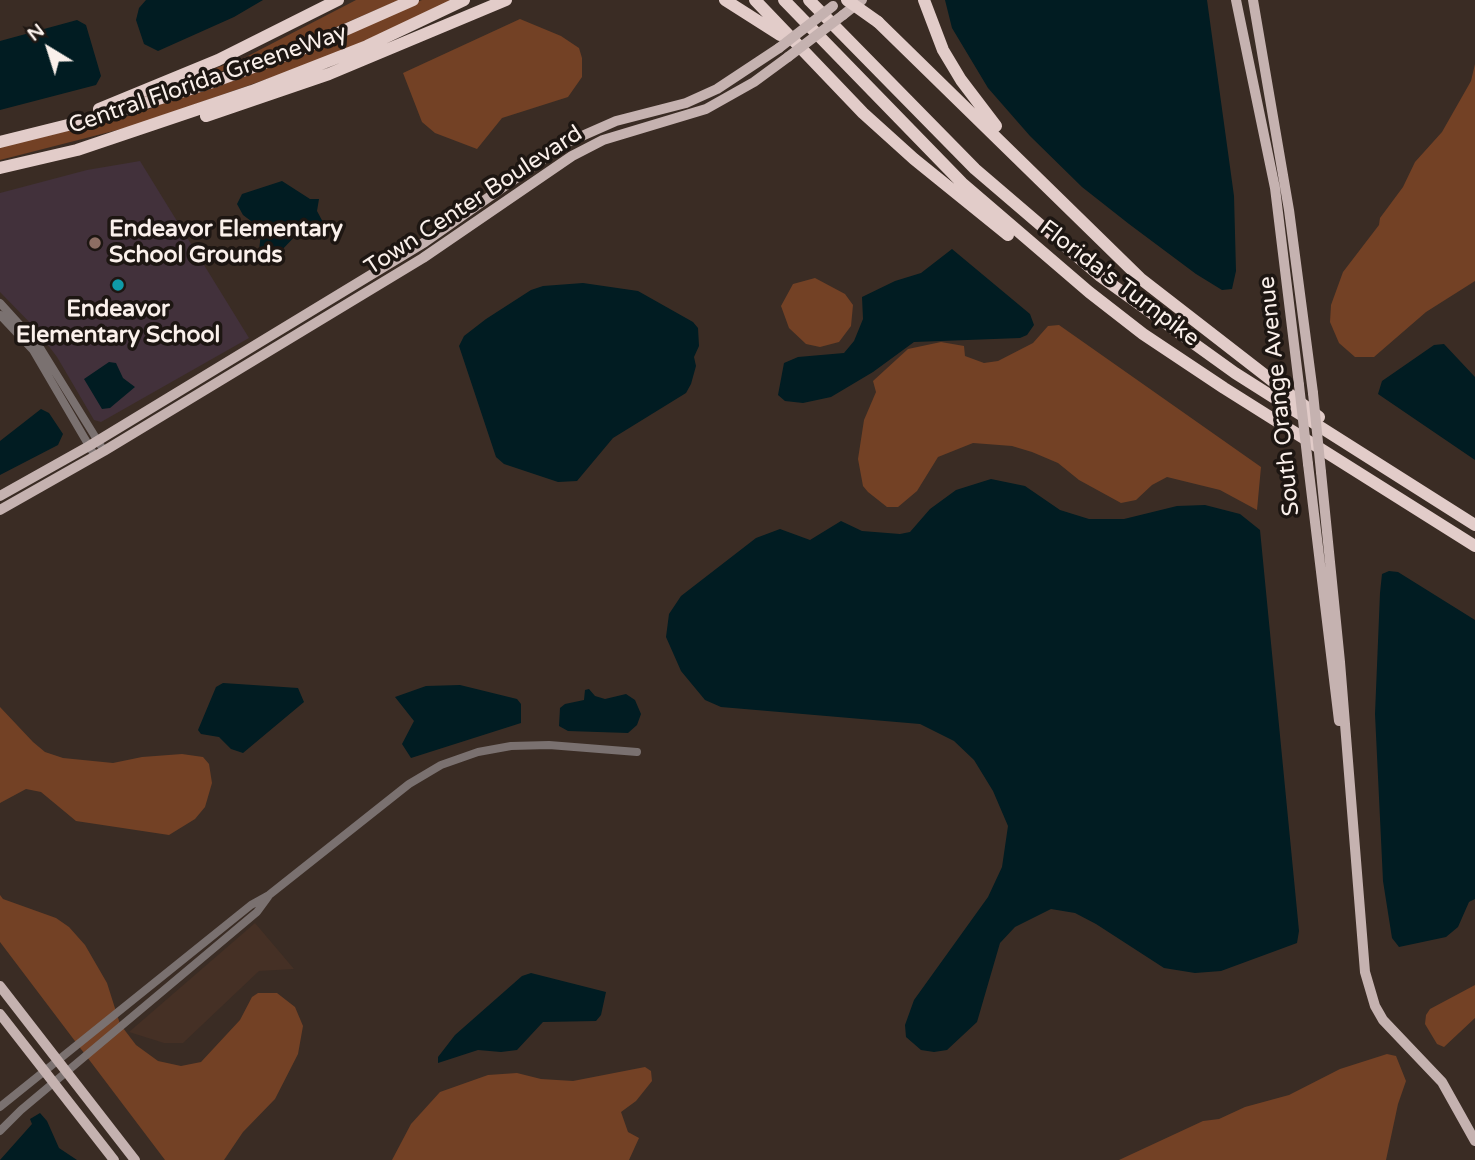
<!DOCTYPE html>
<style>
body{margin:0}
#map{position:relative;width:1475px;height:1160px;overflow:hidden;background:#3a2c24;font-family:"Varela Round",sans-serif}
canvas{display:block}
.north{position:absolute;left:14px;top:14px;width:70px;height:70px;-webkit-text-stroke:5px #1d1612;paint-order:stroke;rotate:322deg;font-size:19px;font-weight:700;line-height:28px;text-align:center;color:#faf0eb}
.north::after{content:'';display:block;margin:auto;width:24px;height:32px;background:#faf0eb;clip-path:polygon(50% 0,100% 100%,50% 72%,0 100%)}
</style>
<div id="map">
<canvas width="1475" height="1160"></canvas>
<div class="north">N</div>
</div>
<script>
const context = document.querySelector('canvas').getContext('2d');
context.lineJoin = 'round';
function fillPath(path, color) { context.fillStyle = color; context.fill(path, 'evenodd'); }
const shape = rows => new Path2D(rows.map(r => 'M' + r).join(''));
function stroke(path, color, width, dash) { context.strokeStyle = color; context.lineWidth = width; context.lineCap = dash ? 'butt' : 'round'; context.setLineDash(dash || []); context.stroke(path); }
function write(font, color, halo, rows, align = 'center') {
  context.font = font + ' "Varela Round",sans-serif'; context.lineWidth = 7; context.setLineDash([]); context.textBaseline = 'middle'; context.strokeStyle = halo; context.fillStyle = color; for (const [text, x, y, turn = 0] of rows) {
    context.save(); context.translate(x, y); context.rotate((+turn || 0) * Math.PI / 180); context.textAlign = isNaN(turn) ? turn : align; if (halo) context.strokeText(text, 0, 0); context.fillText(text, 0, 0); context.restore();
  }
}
const built = shape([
 [255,923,294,969,259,971,183,1043,164,1043,129,1032]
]);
const education = shape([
 [140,161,249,338,101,422,94,420,57,357,35,328,0,292,0,193,87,170]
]);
const green = shape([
 [356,0,399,0,283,50,138,100,137,97,246,57],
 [422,0,455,0,327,58,133,126,0,160,0,147,137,114],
 [520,19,561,36,579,48,582,58,582,77,568,97,502,118,477,149,435,133,422,122,403,73],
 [1475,64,1475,281,1426,312,1374,357,1355,357,1339,343,1330,322,1331,305,1343,272,1379,225,1380,218,1403,187,1415,162,1442,132,1471,81],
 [815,278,845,294,853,305,851,326,839,342,820,347,806,344,789,328,781,306,793,284],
 [1059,325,1261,467,1257,510,1220,490,1167,477,1152,485,1136,500,1121,503,1079,480,1058,463,1032,452,1012,446,973,443,938,457,917,491,898,507,887,507,868,492,863,486,858,459,864,420,876,392,873,381,908,349,941,342,964,346,965,356,984,363,998,361,1033,343,1048,326],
 [0,707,33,742,45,752,63,758,113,763,142,757,182,754,203,757,209,764,212,783,205,807,195,819,169,835,76,821,41,792,26,789,0,803],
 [0,895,3,899,56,918,69,927,85,945,107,983,120,1024,136,1045,158,1061,181,1066,201,1062,240,1020,252,997,258,993,277,993,295,1007,303,1026,298,1054,275,1099,243,1132,224,1160,165,1160,0,942],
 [1475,985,1475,1018,1444,1047,1437,1044,1425,1024,1426,1015,1430,1009],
 [1387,1054,1396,1056,1406,1081,1398,1104,1386,1160,1119,1160,1203,1121,1219,1119,1245,1107,1289,1095,1340,1069],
 [645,1067,651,1071,652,1081,636,1101,621,1112,628,1132,639,1138,629,1160,392,1160,411,1124,440,1092,488,1075,517,1073,541,1079,573,1081]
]);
const water = shape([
 [146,0,263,0,234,17,158,51,144,44,136,20,139,8],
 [945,0,1207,0,1234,196,1236,271,1232,289,1222,290,1196,274,1129,224,1082,187,1030,136,988,88,952,28],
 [77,20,86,25,101,76,96,85,0,110,0,41],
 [282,181,310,199,319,199,317,211,324,224,299,232,280,252,270,257,259,251,261,233,255,224,243,215,237,204,242,194],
 [952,249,1030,314,1034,325,1027,335,1020,338,914,342,873,372,831,397,803,403,785,401,778,395,784,363,798,357,844,353,854,341,863,319,862,297,895,281,921,273],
 [583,283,638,291,693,322,698,328,699,346,694,357,696,366,691,384,686,393,613,438,577,481,558,482,504,464,496,457,459,346,464,336,486,319,531,290,543,286],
 [1444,344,1475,377,1475,460,1378,394,1382,381,1434,345],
 [109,362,116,363,123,378,135,387,110,408,102,409,84,379],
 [41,409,49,413,63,434,58,445,0,475,0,441],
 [991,479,1025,486,1060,510,1089,519,1124,519,1177,506,1205,505,1240,514,1260,530,1299,931,1297,943,1221,971,1195,973,1164,968,1096,924,1075,913,1051,909,1015,927,1000,943,977,1022,947,1050,934,1052,921,1050,906,1037,905,1025,914,1000,988,897,1002,867,1008,826,993,791,974,760,954,741,920,724,721,707,705,700,681,671,666,637,669,614,681,596,756,538,780,529,810,540,841,521,862,531,900,534,910,532,930,509,956,490],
 [1389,571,1398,572,1475,620,1475,899,1469,902,1458,927,1446,937,1399,947,1392,938,1383,881,1375,714,1380,593,1382,574],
 [223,683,298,688,304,702,243,753,231,749,219,737,201,734,198,730,216,687],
 [460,685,517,699,521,704,521,723,411,758,402,744,414,721,395,697,426,686],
 [589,689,595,696,605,699,626,694,635,700,641,714,637,725,628,733,568,731,559,726,560,708,565,704,584,700,585,690],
 [531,973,606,992,601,1015,596,1021,543,1022,517,1050,501,1052,478,1050,438,1063,438,1057,455,1035,522,976],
 [40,1113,47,1121,59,1148,77,1160,0,1160,32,1124,30,1119]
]);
const minor = shape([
 [0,303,39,346,104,451],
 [0,315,33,350,95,456],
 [0,1107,251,905,269,895,409,784,441,765,478,752,511,746,549,745,637,752],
 [0,1131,21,1110,257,912,268,897]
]);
const major = shape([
 [1236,0,1275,188,1299,385],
 [1253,0,1289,210,1313,393],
 [843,15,862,0],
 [1308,464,1339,721],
 [1321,472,1340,662,1365,972,1375,1006,1383,1020,1442,1082,1475,1141],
 [0,496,89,446,425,242,566,143,616,121,686,103,717,89,779,48],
 [0,510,104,451,423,258,572,156,603,140,706,109,754,82,788,57],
 [0,986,135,1160],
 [0,1014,114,1160]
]);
const highway = shape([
 [725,0,780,35],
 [755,0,863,113,914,159,1008,235],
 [784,0,962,183,1089,292,1143,334,1224,388,1475,546],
 [809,0,975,169,1100,276,1235,373,1475,525],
 [924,0,943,50,961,80,996,126],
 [878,22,1141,279,1319,417],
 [99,109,218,60,338,0],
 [206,116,329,74,506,0],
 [0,142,100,117,216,81,302,49,413,0],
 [0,168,77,150,252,91,367,46,464,0]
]);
const majorBridge = shape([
 [779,48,833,6],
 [788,57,843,15],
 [1299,385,1308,464],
 [1313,393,1321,472]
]);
const highwayBridge = shape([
 [847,0,878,22]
]);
const markers = [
 [95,243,7,"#8d6e63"],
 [118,285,7,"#0f9aa8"]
];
const streetNames = [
 ["Central Florida GreeneWay",208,80,-19],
 ["Town Center Boulevard",474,201,-33],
 ["Florida's Turnpike",1119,284,37],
 ["South Orange Avenue",1280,396,-96]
];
const poiNames = [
 ["Endeavor Elementary",109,230],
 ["School Grounds",109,256],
 ["Endeavor",118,310,"center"],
 ["Elementary School",118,336,"center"]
];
fillPath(built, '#453025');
fillPath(education, '#42313b');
fillPath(green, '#734125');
fillPath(water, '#011c22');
stroke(minor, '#7a7170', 8);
stroke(major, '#c5b2b0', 10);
stroke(highway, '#e2ccc9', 12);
stroke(majorBridge, '#c5b2b0', 10);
stroke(highwayBridge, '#e2ccc9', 12);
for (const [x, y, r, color] of markers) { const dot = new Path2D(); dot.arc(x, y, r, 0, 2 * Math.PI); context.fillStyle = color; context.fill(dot); stroke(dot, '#1d1612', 2.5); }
write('23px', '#faf0eb', '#1d1612', streetNames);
write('bold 23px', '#faf0eb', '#1d1612', poiNames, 'left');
</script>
